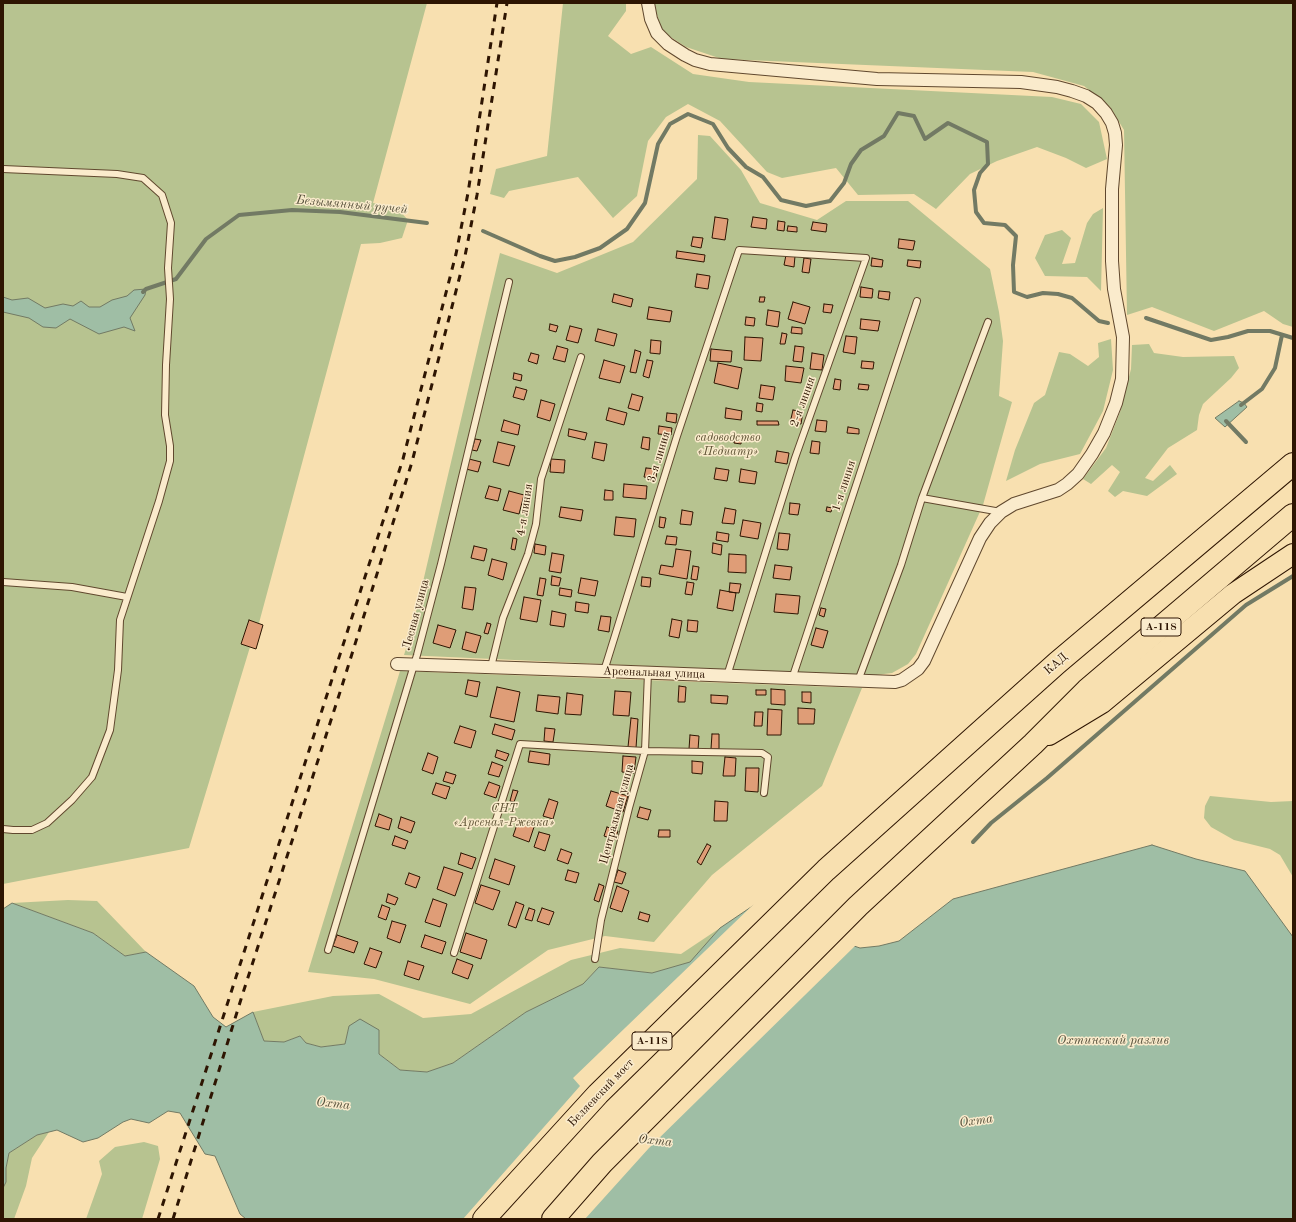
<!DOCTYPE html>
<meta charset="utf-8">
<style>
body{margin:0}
#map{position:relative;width:1296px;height:1222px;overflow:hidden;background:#f8e0b0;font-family:"Old Standard TT",serif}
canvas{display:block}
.frame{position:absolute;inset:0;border:4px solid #2e1502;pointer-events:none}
</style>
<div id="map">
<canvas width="1296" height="1222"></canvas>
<div class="frame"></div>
</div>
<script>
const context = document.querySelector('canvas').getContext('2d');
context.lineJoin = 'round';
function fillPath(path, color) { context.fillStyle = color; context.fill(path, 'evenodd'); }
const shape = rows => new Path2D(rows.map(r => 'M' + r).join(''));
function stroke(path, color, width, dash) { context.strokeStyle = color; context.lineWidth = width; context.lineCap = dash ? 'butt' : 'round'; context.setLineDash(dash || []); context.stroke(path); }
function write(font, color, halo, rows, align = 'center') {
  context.font = font + ' "Old Standard TT",serif'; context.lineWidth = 3; context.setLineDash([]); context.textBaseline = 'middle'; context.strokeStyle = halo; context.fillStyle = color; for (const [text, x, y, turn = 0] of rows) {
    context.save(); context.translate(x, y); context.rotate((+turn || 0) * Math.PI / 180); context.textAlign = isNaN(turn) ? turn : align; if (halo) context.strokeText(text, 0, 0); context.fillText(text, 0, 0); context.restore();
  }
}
const green = shape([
 [3,3,427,3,373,203,397,208,408,220,402,238,380,243,361,244,259,623,263,625,256,649,250,647,189,848,3,884],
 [563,3,626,3,626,11,608,36,631,54,651,47,693,74,749,82,1052,97,1081,104,1099,122,1107,159,1086,168,1066,158,1037,147,997,161,970,174,936,209,914,194,858,195,836,168,782,178,767,172,720,121,688,104,666,117,648,141,637,196,613,218,578,177,509,191,504,198,490,194,496,169,547,156],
 [655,3,1293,3,1293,327,1283,324,1264,311,1214,331,1152,307,1127,315,1124,130,1110,107,1084,86,1033,72,722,59,686,47,663,32,655,9],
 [698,135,710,136,741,170,760,203,817,220,846,201,908,201,990,269,999,312,1003,341,999,396,1012,402,983,505,916,654,908,664,892,673,868,676,404,655,411,633,500,253,557,273,633,242,697,179],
 [1103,208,1101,291,1087,277,1045,276,1035,258,1045,235,1062,230,1071,238,1062,264,1075,263,1087,223,1093,214],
 [1111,339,1113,370,1103,411,1080,454,1040,464,1006,481,1015,450,1034,403,1045,395,1059,352,1070,354,1088,366,1099,357,1098,343],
 [1149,344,1154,353,1183,357,1234,356,1239,368,1231,378,1203,404,1199,415,1197,430,1168,448,1145,478,1153,481,1170,465,1177,474,1147,496,1123,491,1115,497,1108,491,1120,472,1112,465,1091,484,1083,479,1106,448,1120,412,1131,369,1132,345],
 [400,671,862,688,822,786,712,875,654,942,605,936,548,950,470,1004,374,979,308,972],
 [1210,796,1271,802,1293,801,1293,877,1280,855,1270,849,1234,840,1211,827,1204,818,1205,806],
 [68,900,97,901,146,952,125,956,93,933,12,903],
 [720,928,691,962,652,973,599,967,583,984,526,1012,453,1063,427,1072,400,1070,379,1054,378,1030,349,1026,345,1044,321,1047,306,1043,300,1036,284,1042,264,1041,253,1012,333,996,379,994,423,1018,471,1014,571,960,620,948,681,954],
 [49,1132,32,1158,26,1186,14,1219,3,1219,3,1188,6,1182,6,1168,9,1153,37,1135],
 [144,1142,158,1146,160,1159,142,1219,86,1219,102,1174,99,1161,115,1147]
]);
const water = shape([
 [146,289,145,295,130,318,135,331,124,327,99,334,70,319,56,328,43,327,29,318,3,312,3,297,12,300,28,298,45,308,63,304,73,306,81,301,89,307,100,307,112,300,127,296,134,290,146,289],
 [1239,401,1244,403,1247,407,1225,427,1215,418,1239,401],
 [1152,845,1196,859,1245,871,1293,937,1293,1219,246,1219,240,1214,215,1156,205,1154,180,1113,168,1111,149,1123,131,1119,123,1122,98,1138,83,1142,57,1130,37,1135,9,1153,6,1168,6,1182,3,1188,3,909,12,903,93,933,125,956,146,952,194,986,213,1017,226,1027,253,1012,264,1041,284,1042,300,1036,306,1043,321,1047,345,1044,349,1026,360,1019,379,1030,379,1054,400,1070,427,1072,453,1063,526,1012,583,984,599,967,652,973,690,962,720,928,760,901,827,937,860,948,879,946,899,941,953,899,1152,845]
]);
const pier = shape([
 [760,899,781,902,808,910,828,935,856,945,649,1148,585,1219,463,1219,580,1086,573,1078,757,901]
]);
const stream = shape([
 [483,231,540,256,555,261,575,257,600,248,627,229,645,203,658,144,670,124,688,114,713,124,728,148,746,167,763,177,781,200,806,206,830,201,844,183,851,164,861,150,884,136,898,113,914,116,925,139,948,123,987,142,988,164,980,173,974,190,976,212,984,223,1005,225,1016,236,1013,265,1014,292,1027,297,1043,293,1058,294,1072,298,1099,321,1108,323],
 [143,292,146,289,176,279,206,239,239,215,292,210,340,212,427,223],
 [1146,318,1211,340,1228,337,1248,331,1270,331,1293,338],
 [1241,405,1262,389,1275,368,1282,335],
 [1226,421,1246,442],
 [973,842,991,823,1047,778,1246,605,1293,576]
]);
const building = shape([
 [715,217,728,219,725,240,712,238,715,217],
 [753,217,767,219,766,229,751,227,753,217],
 [778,221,785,222,784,231,777,230,778,221],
 [813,222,827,224,826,232,811,230,813,222],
 [788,226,797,227,797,232,787,231,788,226],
 [693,237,703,238,701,248,691,246,693,237],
 [899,239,915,241,913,250,898,248,899,239],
 [677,251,705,255,704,262,676,258,677,251],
 [786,255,795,256,794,267,784,265,786,255],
 [804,258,811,259,809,273,802,272,804,258],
 [872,258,883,260,882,267,871,266,872,258],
 [908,260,921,261,920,268,907,266,908,260],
 [697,274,710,276,708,289,695,287,697,274],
 [861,287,873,289,872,298,860,297,861,287],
 [879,291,890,292,889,300,878,298,879,291],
 [614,294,633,299,631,307,612,302,614,294],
 [760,297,765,297,764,302,759,302,760,297],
 [793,302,810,307,805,324,788,319,793,302],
 [824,304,833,305,831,313,823,312,824,304],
 [649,307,672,311,670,322,647,319,649,307],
 [768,310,780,312,778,327,766,325,768,310],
 [746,317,755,318,754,326,745,325,746,317],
 [861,319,880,321,878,331,860,329,861,319],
 [550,324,558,326,556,332,549,330,550,324],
 [570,326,582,329,578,343,566,340,570,326],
 [792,327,802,328,802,334,791,333,792,327],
 [598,329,617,334,614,346,595,341,598,329],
 [782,333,787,334,785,344,780,344,782,333],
 [846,336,857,337,855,354,843,352,846,336],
 [745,337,763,338,761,361,744,360,745,337],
 [651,340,661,341,660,354,650,353,651,340],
 [557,346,568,349,565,362,553,359,557,346],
 [795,346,804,347,802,362,793,361,795,346],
 [711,349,732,351,731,362,710,361,711,349],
 [635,350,641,352,636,373,630,372,635,350],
 [531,353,539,355,537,364,528,361,531,353],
 [812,353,824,355,822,370,810,369,812,353],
 [604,360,625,366,620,383,599,378,604,360],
 [647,360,653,361,649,378,643,376,647,360],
 [862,361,874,362,873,369,861,368,862,361],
 [718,363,742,368,738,389,714,383,718,363],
 [786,366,804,368,801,383,785,381,786,366],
 [514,373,522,375,521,381,513,379,514,373],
 [835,379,841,380,840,390,833,389,835,379],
 [859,384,869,385,868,390,858,389,859,384],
 [761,385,775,387,773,400,759,398,761,385],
 [516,387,527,390,524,400,513,397,516,387],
 [632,394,643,397,639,411,628,408,632,394],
 [541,400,555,404,550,421,537,417,541,400],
 [757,403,763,404,762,412,756,411,757,403],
 [609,408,627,413,624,425,606,420,609,408],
 [726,408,742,411,741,420,725,418,726,408],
 [793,410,803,412,801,424,790,423,793,410],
 [667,413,677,414,676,423,666,421,667,413],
 [504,420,520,425,518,435,501,431,504,420],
 [817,420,827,421,826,432,815,431,817,420],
 [757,421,778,421,779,425,757,425,757,421],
 [659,426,672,428,671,435,658,434,659,426],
 [848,427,859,429,859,434,847,433,848,427],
 [569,429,587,433,585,440,568,436,569,429],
 [735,435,742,436,741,444,734,443,735,435],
 [643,437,650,438,649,450,641,448,643,437],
 [475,439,481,440,477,451,472,450,475,439],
 [812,441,820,442,819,454,810,453,812,441],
 [498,442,515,446,509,466,493,462,498,442],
 [595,442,607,444,604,461,592,458,595,442],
 [777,451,789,453,787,464,775,462,777,451],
 [469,459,481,462,478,472,466,469,469,459],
 [551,459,565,460,564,473,550,472,551,459],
 [646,468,657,469,656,479,644,477,646,468],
 [716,468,729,470,727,481,714,479,716,468],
 [741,469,757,472,755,484,739,482,741,469],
 [624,484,647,486,646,499,623,497,624,484],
 [489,486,501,489,498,501,485,498,489,486],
 [605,490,613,491,613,500,604,500,605,490],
 [509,491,524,495,519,514,503,510,509,491],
 [790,503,800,504,798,515,789,514,790,503],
 [561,507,583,510,581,521,559,517,561,507],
 [827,507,832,508,831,512,826,511,827,507],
 [725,508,736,510,734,524,722,523,725,508],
 [682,510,693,512,691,525,680,524,682,510],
 [616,517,636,519,634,537,614,535,616,517],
 [660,517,666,518,664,528,659,527,660,517],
 [743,520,761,523,758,539,740,536,743,520],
 [717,532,729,534,728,542,716,540,717,532],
 [779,533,790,534,788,550,777,549,779,533],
 [667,536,677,537,676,545,665,544,667,536],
 [513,538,517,539,515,550,511,549,513,538],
 [713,543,722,545,721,555,712,553,713,543],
 [535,544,546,546,545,555,534,553,535,544],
 [474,546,487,549,484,561,471,558,474,546],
 [676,549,691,551,687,579,659,574,661,565,673,567,676,549],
 [552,553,564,555,561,573,549,571,552,553],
 [729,554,746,555,746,573,728,572,729,554],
 [492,559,507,563,503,580,488,575,492,559],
 [775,565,792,567,790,580,773,578,775,565],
 [693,566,699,567,697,580,691,579,693,566],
 [552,576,561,578,559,586,551,585,552,576],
 [642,577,651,578,650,587,641,586,642,577],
 [540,578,546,579,543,596,537,595,540,578],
 [581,578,598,581,595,596,578,593,581,578],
 [687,582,694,583,692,595,685,594,687,582],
 [730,583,741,584,739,593,729,592,730,583],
 [465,587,476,588,473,610,462,608,465,587],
 [560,588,572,590,571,597,559,595,560,588],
 [720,590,736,593,733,611,717,608,720,590],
 [776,594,800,596,798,614,774,612,776,594],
 [524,597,541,600,537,622,520,619,524,597],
 [576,602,589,604,588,613,575,611,576,602],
 [821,608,826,609,824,617,819,615,821,608],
 [552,611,566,614,564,627,550,625,552,611],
 [601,616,611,617,609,632,598,630,601,616],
 [672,619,682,621,679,638,669,636,672,619],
 [249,620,263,625,256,649,241,644,249,620],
 [688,620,698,621,697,632,687,631,688,620],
 [487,623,491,624,488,634,484,633,487,623],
 [438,625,456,630,450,648,433,643,438,625],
 [816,628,828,631,823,648,811,645,816,628],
 [466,632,481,636,476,653,462,649,466,632],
 [468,680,480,682,477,697,465,694,468,680],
 [679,686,686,687,685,702,678,702,679,686],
 [497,687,520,692,514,722,490,717,497,687],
 [771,689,785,690,785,705,771,704,771,689],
 [756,690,766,690,766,695,756,695,756,690],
 [615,691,631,692,629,716,613,715,615,691],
 [802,692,811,692,811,703,802,702,802,692],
 [567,693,583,695,581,715,565,714,567,693],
 [538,695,560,697,558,714,536,711,538,695],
 [711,695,728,696,727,704,711,703,711,695],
 [798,708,815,709,814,724,798,724,798,708],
 [768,709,782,710,781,735,767,735,768,709],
 [755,712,763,712,762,726,754,726,755,712],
 [631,718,638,719,636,748,628,747,631,718],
 [495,724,515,730,512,740,492,734,495,724],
 [460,726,476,731,471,748,454,743,460,726],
 [545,728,555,729,553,742,544,741,545,728],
 [712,734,719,734,719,749,711,749,712,734],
 [690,735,699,736,698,750,689,749,690,735],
 [497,750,509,754,506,761,495,757,497,750],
 [530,751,550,754,549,765,528,762,530,751],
 [428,753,438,757,433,774,422,770,428,753],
 [623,756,636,757,634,773,622,772,623,756],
 [725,757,736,758,735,776,723,776,725,757],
 [692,761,703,762,702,774,692,773,692,761],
 [492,762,503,766,499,777,488,774,492,762],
 [746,768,759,768,758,792,745,791,746,768],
 [446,772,456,775,453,784,443,781,446,772],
 [489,782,500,786,496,798,484,794,489,782],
 [436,783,450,787,446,799,432,794,436,783],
 [513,790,518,791,514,802,510,801,513,790],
 [611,791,628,796,623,812,606,806,611,791],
 [549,799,558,802,553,819,543,816,549,799],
 [715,801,728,802,727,821,714,821,715,801],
 [640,807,651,810,648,820,637,817,640,807],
 [379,814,392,819,389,830,375,826,379,814],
 [401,817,415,822,411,833,398,828,401,817],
 [519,819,535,824,529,842,513,836,519,819],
 [607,827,618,831,615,840,604,836,607,827],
 [659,830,670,830,670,837,658,837,659,830],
 [539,832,550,835,545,851,534,847,539,832],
 [395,836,408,841,405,849,392,845,395,836],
 [707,844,711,846,701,865,697,862,707,844],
 [561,849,572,853,568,864,557,860,561,849],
 [461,853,476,858,472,869,458,864,461,853],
 [495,859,515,866,509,885,489,878,495,859],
 [444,867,463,873,455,896,437,889,444,867],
 [568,870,579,873,576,883,565,880,568,870],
 [618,870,626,873,622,884,614,882,618,870],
 [409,873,420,877,416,888,405,884,409,873],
 [599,884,604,886,599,902,594,900,599,884],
 [481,885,500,891,493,910,475,903,481,885],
 [617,886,629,891,622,912,610,908,617,886],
 [388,894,398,898,395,905,386,902,388,894],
 [433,899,447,904,440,927,425,922,433,899],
 [516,902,524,905,516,928,508,925,516,902],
 [382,905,390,908,386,920,378,917,382,905],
 [529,908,535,910,532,921,525,919,529,908],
 [542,908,554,912,549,925,537,921,542,908],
 [640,912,650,915,648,922,638,919,640,912],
 [392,921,406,925,400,943,387,938,392,921],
 [466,933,487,940,481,959,460,952,466,933],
 [337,935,358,942,354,953,333,946,337,935],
 [425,935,446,942,442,954,421,947,425,935],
 [370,948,382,952,376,968,364,964,370,948],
 [457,959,473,965,468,979,452,973,457,959],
 [408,961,424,966,419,980,404,975,408,961]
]);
const lane = shape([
 [3,169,117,174,143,178,162,195,171,223,168,268,170,299,166,365,165,415,170,446,170,461,159,501,120,620,118,670,110,730,92,777,72,800,47,823,32,830,13,830,3,829],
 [922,498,1001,512],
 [3,582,72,587,127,597],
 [491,667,503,618,528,554,536,524,541,479,581,357],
 [604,671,677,436,739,250,866,258,795,458,727,676],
 [792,679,917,301],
 [858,681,901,565,922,498,988,322],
 [328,950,417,655,441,564,509,282],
 [454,953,520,744,645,751,762,753,768,757,764,793],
 [595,959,601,920,629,808,645,751,648,672]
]);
const street = shape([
 [397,664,604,671,895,682,902,680,918,669,924,661,980,538,990,523,1001,512,1014,504,1058,490,1067,484,1078,474,1092,454,1104,433,1116,403,1122,379,1123,337,1114,289,1112,261,1112,189,1116,145,1115,133,1112,123,1106,113,1097,103,1086,96,1072,91,1057,87,1021,82,877,79,710,64,695,60,685,55,668,44,657,33,651,19,648,3]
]);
const primary = shape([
 [1049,735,1102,703,1233,594,1293,554]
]);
const highway = shape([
 [484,1219,598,1094,826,870,1057,663,1293,464],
 [553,1219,602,1163,858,906,1033,744,1087,690,1293,515]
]);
const rail = shape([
 [158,1219,403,459,456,254,468,193,497,3],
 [173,1219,242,996,341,689,412,462,465,256,477,195,507,3]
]);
const shields = [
 [1161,627,40],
 [652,1041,40]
];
const shieldNames = [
 ["А-118",1161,627],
 ["А-118",652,1041]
];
const streetNames = [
 ["2-я линия",803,402,-70],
 ["3-я линия",659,457,-73],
 ["1-я линия",844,486,-72],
 ["4-я линия",525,510,-81],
 ["Лесная улица",416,615,-75],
 ["КАД",1056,664,-41],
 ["Арсенальная улица",654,673,2],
 ["Центральная улица",617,814,-75],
 ["Беляевский мост",601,1093,-46]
];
const parkNames = [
 ["садоводство",728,438],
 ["«Педиатр»",728,452],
 ["СНТ",504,809],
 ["«Арсенал-Ржевка»",504,823]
];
const waterNames = [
 ["Безымянный ручей",352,205,5],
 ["Охтинский разлив",1113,1041],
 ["Охта",333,1104,6],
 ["Охта",976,1121,-8],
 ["Охта",655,1141,6]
];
fillPath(green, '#b7c390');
fillPath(water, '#9fbea5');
stroke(water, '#727a64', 1);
fillPath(pier, '#f8e0b0');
stroke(stream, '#727a64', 4);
fillPath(building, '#df9d77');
stroke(building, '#2e1502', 1);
stroke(lane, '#60482e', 8);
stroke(street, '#60482e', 14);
stroke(primary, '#2e1502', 22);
stroke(highway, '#2e1502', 24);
stroke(lane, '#faebcc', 6);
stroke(street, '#faebcc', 12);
stroke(primary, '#f8e0b0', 20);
stroke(highway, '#f8e0b0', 22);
stroke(rail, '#2e1502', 3, [7, 7]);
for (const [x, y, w] of shields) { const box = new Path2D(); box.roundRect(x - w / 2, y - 9, w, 18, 3); context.fillStyle = '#faebcc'; context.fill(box); stroke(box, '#2e1502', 1); }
write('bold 11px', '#2e1502', null, shieldNames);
write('12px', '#2e1502', '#faebcc', streetNames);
write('italic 12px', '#5e5234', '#faebcc', parkNames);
write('italic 13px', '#56503b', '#faebcc', waterNames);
</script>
